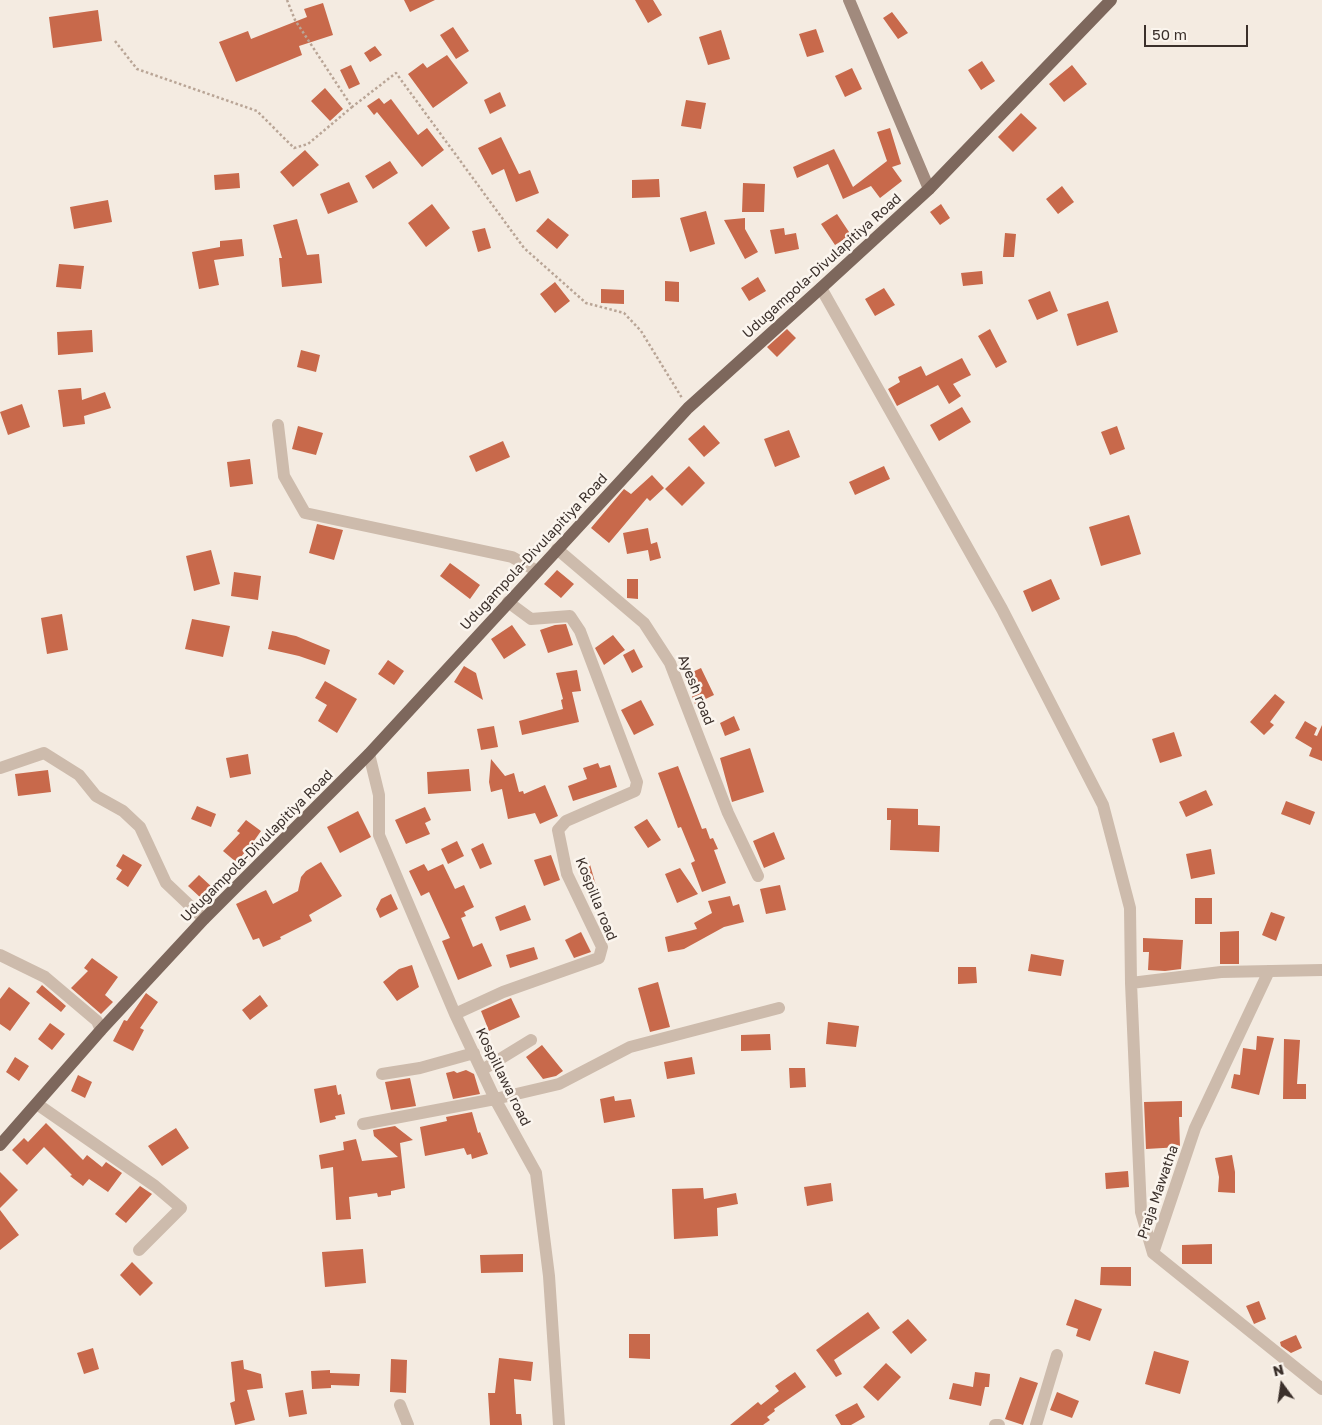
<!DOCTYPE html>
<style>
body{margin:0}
#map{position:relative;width:1322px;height:1425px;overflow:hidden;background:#f4ebe1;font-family:"Golos Text",sans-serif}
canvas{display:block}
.north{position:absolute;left:1257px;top:1360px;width:50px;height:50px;-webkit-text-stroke:4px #fbf5ee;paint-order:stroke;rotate:346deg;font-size:14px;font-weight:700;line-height:20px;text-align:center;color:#3b302b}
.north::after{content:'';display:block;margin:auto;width:18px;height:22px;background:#3b302b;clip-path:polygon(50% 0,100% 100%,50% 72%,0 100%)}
.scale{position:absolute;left:1144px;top:25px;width:104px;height:22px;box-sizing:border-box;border:2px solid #3b302b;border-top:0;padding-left:6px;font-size:15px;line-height:18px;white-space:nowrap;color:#3b302b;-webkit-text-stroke:4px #fbf5ee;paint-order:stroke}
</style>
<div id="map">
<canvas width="1322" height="1425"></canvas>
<div class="north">N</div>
<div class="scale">50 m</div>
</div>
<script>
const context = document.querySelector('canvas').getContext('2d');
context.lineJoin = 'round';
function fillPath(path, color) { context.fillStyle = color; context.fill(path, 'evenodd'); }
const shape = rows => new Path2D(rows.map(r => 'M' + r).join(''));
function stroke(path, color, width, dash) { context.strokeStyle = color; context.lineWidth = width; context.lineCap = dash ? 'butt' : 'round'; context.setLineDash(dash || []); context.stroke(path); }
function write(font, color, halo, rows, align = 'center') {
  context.font = font + ' "Golos Text",sans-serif'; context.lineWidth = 5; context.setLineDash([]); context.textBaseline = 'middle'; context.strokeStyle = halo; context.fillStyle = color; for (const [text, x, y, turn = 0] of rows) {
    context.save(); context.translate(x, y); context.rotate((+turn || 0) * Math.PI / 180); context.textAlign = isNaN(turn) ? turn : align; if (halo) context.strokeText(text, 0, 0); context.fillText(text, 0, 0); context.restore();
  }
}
const building = shape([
 [404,0,435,0,410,12],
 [635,0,653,0,662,15,648,23],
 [323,3,333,35,299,46,302,55,236,82,219,42,248,31,251,39,307,17,304,9],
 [98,10,102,41,53,48,49,17],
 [892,12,908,33,898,39,883,18],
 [453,27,469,51,456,59,440,35],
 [816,29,824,52,807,57,799,34],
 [721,30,730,59,708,65,699,37],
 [375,46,382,55,370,62,364,53],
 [447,55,468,83,433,108,408,74,423,63,427,68],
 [982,61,995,81,981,90,968,70],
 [351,65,360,84,349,89,340,70],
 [1072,65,1087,84,1064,102,1049,84],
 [852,68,862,89,845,97,835,76],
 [325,88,343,109,330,121,311,101],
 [500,92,506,106,490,114,484,100],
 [379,98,384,104,391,99,418,135,427,128,444,150,422,167,377,112,374,115,367,106],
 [686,100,706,103,701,129,681,126],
 [1021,113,1037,128,1013,152,998,137],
 [890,128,901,164,892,167,902,181,880,198,871,186,843,199,828,164,797,178,793,167,834,149,853,187,887,161,877,132],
 [501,137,519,174,530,170,539,193,516,202,504,169,492,175,478,148],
 [305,150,319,165,293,187,280,172],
 [390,161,398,173,373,189,365,176],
 [239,173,240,188,215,190,214,175],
 [659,179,660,197,632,198,632,180],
 [349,182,358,202,328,214,320,194],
 [743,183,765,184,764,212,742,212],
 [1062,186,1074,202,1058,214,1046,199],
 [108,200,112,222,74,229,70,207],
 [432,204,450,228,426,247,408,223],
 [941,204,950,218,940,225,930,212],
 [706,211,715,244,690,252,680,218],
 [837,214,851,235,835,245,821,224],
 [548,218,569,235,557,249,536,231],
 [745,218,745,229,758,252,745,259,724,220],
 [297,219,307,255,319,254,322,283,282,287,279,258,282,258,273,225],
 [485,228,491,248,478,252,472,231],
 [784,228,785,235,796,233,799,249,775,254,770,230],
 [1005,233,1016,234,1014,257,1003,257],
 [242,239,244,256,214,260,219,285,199,289,192,252,220,247,220,241],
 [59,264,84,266,81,289,56,287],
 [982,271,983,284,963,286,961,273],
 [758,277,766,291,749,301,741,288],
 [665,281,679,282,679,302,665,301],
 [555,282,570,301,555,313,540,294],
 [884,288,895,305,875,316,865,299],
 [601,289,624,290,624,304,601,303],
 [1050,291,1058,311,1037,320,1028,300],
 [1108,301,1118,332,1077,346,1067,314],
 [787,329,796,338,777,357,767,347],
 [990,329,1007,362,996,368,978,336],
 [92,330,93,352,58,355,57,332],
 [301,350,320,355,316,372,297,367],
 [962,358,971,375,953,384,961,396,949,404,938,385,897,406,888,389,900,382,898,377,921,366,926,376],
 [81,388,82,400,105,392,111,408,84,416,85,424,63,427,58,390],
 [22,404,30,427,8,435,0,412],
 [962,407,971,422,939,441,930,425],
 [704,425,720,443,704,457,688,439],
 [298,426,323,433,316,455,292,449],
 [1117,426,1125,449,1110,455,1101,432],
 [789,430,800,457,775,467,764,439],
 [503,441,510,457,476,472,469,456],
 [250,459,253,484,230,487,227,462],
 [689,466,705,483,682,506,665,489],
 [884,466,890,479,855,495,849,482],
 [652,475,664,488,650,501,647,498,609,543,591,528,624,489,631,494],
 [1129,515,1141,554,1101,566,1089,527],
 [317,524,343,530,334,560,309,553],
 [648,528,651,544,657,542,661,558,650,561,648,550,627,554,623,533],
 [211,550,220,584,194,591,186,556],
 [450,563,480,585,470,599,440,576],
 [557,570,574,584,561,598,544,584],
 [234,572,261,576,258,600,231,596],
 [627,579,638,579,638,599,627,598],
 [1051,579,1060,599,1032,612,1023,591],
 [62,614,68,650,47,654,41,618],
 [192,619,230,626,223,657,185,649],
 [566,624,573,645,548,653,540,630,555,625],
 [512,625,526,645,504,659,491,639],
 [272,631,296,636,330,650,325,665,299,656,268,649],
 [613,635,625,650,604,665,595,648],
 [634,649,643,667,632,673,623,655],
 [388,660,404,671,394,685,378,674],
 [464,666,476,673,483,700,454,682],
 [701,668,714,695,695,704,684,676],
 [577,670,581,691,572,692,579,722,522,735,519,721,563,709,561,700,563,699,556,673],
 [325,681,357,699,337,733,318,721,327,705,315,698],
 [1275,694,1285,702,1270,722,1274,725,1264,735,1250,722],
 [641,700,654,725,634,735,621,710],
 [734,716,740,730,725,736,720,723],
 [1305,721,1317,728,1314,735,1317,736,1322,725,1322,761,1309,756,1312,748,1295,738],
 [494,726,498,747,481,750,477,729],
 [1174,732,1182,756,1160,763,1152,739],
 [750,748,764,792,732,802,720,758],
 [248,754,251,774,230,778,226,758],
 [491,759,505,776,514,773,519,792,523,791,524,794,545,785,558,816,540,824,535,813,508,819,502,789,491,792,489,782],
 [598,763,600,768,610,765,617,787,573,801,568,786,587,779,583,768],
 [678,766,702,829,706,828,710,839,713,838,718,849,714,850,726,883,702,892,691,863,695,861,681,827,678,828,658,773],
 [469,769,471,791,428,794,427,772],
 [48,770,51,792,18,796,15,774],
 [1206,790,1213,805,1186,817,1179,802],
 [1286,801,1315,812,1310,825,1281,814],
 [197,806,216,814,211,827,191,819],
 [425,807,431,820,425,823,430,834,406,844,395,820],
 [887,808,918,809,918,825,940,826,939,852,890,850,891,820,887,820],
 [358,811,371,837,340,853,327,827],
 [647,819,661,840,648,848,634,827],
 [246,820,261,831,249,848,236,862,223,851,240,833,237,831],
 [774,832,785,859,764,868,753,841],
 [457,841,464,856,448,864,441,849],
 [483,843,492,864,480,869,471,849],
 [1211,849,1215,874,1191,879,1186,854],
 [123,854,142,865,128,887,116,879,122,870,116,866],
 [551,855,560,880,544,886,534,860],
 [589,861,597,889,587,892,578,864],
 [321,862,342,896,309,915,312,921,280,937,281,939,263,947,259,938,253,940,236,904,266,890,273,904,298,891,301,877,306,871],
 [424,864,428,871,443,864,455,889,464,885,474,907,464,912,466,916,461,918,473,947,482,943,492,966,458,980,442,941,450,938,429,892,421,896,409,871],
 [680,868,698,894,677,903,665,874],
 [199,875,213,888,202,899,188,886],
 [780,885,786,910,766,914,760,889],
 [391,894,398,909,380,918,376,909,381,899],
 [730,896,733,906,739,904,744,922,724,927,684,949,668,952,665,937,697,929,694,923,712,913,708,901],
 [1195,898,1212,898,1212,924,1195,924],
 [525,905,531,920,500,931,495,917],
 [1271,912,1285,917,1276,941,1262,935],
 [1239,931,1239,964,1220,964,1220,932],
 [581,932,591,952,574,958,565,940],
 [1143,938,1183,940,1181,969,1165,971,1148,970,1149,952,1143,952],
 [534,947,538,959,510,968,506,955],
 [1031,954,1064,960,1061,976,1028,971],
 [92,958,118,977,105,995,113,1002,101,1014,71,988,88,971,84,968],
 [412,965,419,987,397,1001,383,982,399,969],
 [958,967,976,967,977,983,958,984],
 [658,982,670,1027,650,1032,638,988],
 [42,985,66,1006,61,1012,36,992],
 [9,987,30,1003,10,1031,0,1024,0,999],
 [146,993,158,1002,140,1028,144,1030,133,1051,113,1041,124,1020,127,1021],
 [260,995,268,1006,250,1020,242,1010],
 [511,998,520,1017,489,1031,481,1011],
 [828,1022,859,1026,856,1047,826,1044],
 [50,1023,65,1034,52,1050,38,1039],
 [770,1034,771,1050,741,1051,741,1035],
 [1257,1036,1274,1038,1259,1095,1231,1088,1234,1074,1240,1075,1243,1048,1256,1050],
 [1284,1039,1300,1040,1297,1084,1306,1084,1306,1099,1283,1099],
 [542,1045,563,1071,556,1076,543,1079,526,1057],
 [15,1057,29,1066,19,1081,6,1072],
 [692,1057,695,1074,667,1079,664,1062],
 [789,1068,805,1068,806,1087,790,1088],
 [466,1070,474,1074,480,1094,453,1099,446,1073,454,1071,457,1073],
 [78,1075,92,1082,85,1098,71,1091],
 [410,1078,416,1106,391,1110,385,1082],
 [336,1085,338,1095,341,1094,345,1114,335,1116,336,1119,320,1123,314,1089],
 [614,1096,615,1101,631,1099,635,1117,604,1123,600,1099],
 [1182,1101,1182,1117,1179,1117,1180,1147,1146,1149,1144,1102],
 [472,1112,478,1133,480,1132,488,1154,472,1159,471,1154,467,1155,464,1148,425,1156,420,1127,447,1121,446,1117],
 [46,1123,83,1160,87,1155,102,1167,106,1162,122,1173,108,1192,89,1179,83,1186,70,1176,72,1175,44,1147,27,1165,12,1150,24,1138,28,1142],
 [395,1126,413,1140,400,1143,405,1188,391,1191,391,1195,378,1197,377,1193,349,1197,351,1219,336,1220,333,1167,321,1169,319,1155,344,1150,343,1142,356,1139,362,1161,398,1157,374,1136,373,1130],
 [176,1128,189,1148,162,1166,148,1146],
 [1232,1155,1235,1172,1235,1193,1218,1192,1219,1177,1215,1158],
 [1128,1171,1129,1187,1106,1189,1105,1173],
 [0,1172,18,1190,0,1208],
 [831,1183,833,1201,807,1206,804,1187],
 [140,1186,152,1194,126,1223,115,1214],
 [703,1188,704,1199,736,1193,738,1204,717,1208,718,1236,674,1239,672,1189],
 [0,1210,19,1235,0,1250],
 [1212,1244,1212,1264,1182,1264,1182,1245],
 [363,1249,366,1283,325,1287,322,1252],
 [523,1254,523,1272,481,1273,480,1255],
 [132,1262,153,1283,140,1296,120,1275],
 [1101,1267,1131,1267,1131,1286,1100,1285],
 [1075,1299,1102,1309,1090,1341,1076,1336,1078,1329,1066,1325],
 [1259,1301,1266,1319,1254,1324,1246,1306],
 [868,1312,880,1328,834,1360,842,1374,836,1377,816,1350],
 [908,1319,927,1340,911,1354,892,1332],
 [629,1334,650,1334,650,1359,629,1358],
 [1296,1335,1302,1348,1291,1353,1281,1346,1280,1342],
 [93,1348,99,1369,84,1374,77,1353],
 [1154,1351,1189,1361,1180,1394,1145,1384],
 [499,1358,533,1362,531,1381,514,1379,516,1414,521,1414,522,1425,490,1425,488,1393,495,1393],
 [391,1359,407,1360,406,1393,390,1392],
 [243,1360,244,1369,261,1374,263,1388,247,1390,255,1420,235,1425,230,1403,235,1401,231,1362],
 [886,1363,901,1377,878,1401,863,1387],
 [330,1370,330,1373,360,1374,359,1386,331,1385,331,1388,312,1389,311,1371],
 [795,1372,806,1387,774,1409,775,1411,767,1417,770,1420,763,1425,730,1425,758,1402,761,1405,779,1391,775,1386],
 [975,1372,990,1374,989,1387,985,1387,981,1406,949,1399,953,1383,973,1387],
 [1020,1377,1038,1383,1023,1425,1005,1419],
 [303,1390,307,1414,289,1417,285,1393],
 [1057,1392,1079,1401,1072,1418,1050,1410],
 [857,1403,865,1417,851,1425,841,1425,835,1415]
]);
const path = shape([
 [287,0,295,20,352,107,396,73,524,248,586,303,624,313,641,331,682,398],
 [115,41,137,69,257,111,294,148,308,144,352,107]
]);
const street = shape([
 [821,288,1002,609,1103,805,1130,908,1131,983,1141,1212,1153,1253],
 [278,425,284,476,305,513,512,557,537,571],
 [557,549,644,623,670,663,728,813,758,876],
 [369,754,379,795,379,835,455,1014,495,1099,536,1173,549,1276,559,1425],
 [0,768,44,753,79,775,96,796,123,811,140,827,166,883,204,919],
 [0,955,45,977,97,1021,101,1030],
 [1269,971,1195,1128,1153,1253,1322,1389],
 [1131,983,1221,972,1322,970],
 [455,1014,503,992,599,958,602,947,567,874,558,830,566,821,635,791,637,782,580,631,570,616,531,619,508,602],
 [482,1070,531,1040],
 [382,1074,420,1068,474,1053],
 [37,1104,155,1186,181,1208,139,1250],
 [363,1124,495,1099,559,1084,630,1047,779,1008],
 [400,1405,408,1425],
 [995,1425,999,1425],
 [1036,1425,1057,1355]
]);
const secondary = shape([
 [849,0,929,189]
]);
const primary = shape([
 [0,1145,101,1030,204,919,369,754,688,408,821,288,929,189,1111,0]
]);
const streetNames = [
 ["Udugampola-Divulapitiya Road",822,266,-42],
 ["Udugampola-Divulapitiya Road",534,552,-47],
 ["Ayesh road",696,690,68],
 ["Udugampola-Divulapitiya Road",257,846,-45],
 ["Kospilla road",596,899,68],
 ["Kospillawa road",503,1077,64],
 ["Praja Mawatha",1158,1192,-71]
];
fillPath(building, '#c8694b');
stroke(path, '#b9a596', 2.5, [2.5, 2.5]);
stroke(street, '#cdbbac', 12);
stroke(secondary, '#a18a7d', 12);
stroke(primary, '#7d675c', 12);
write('14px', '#3b302b', '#fbf5ee', streetNames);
</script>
